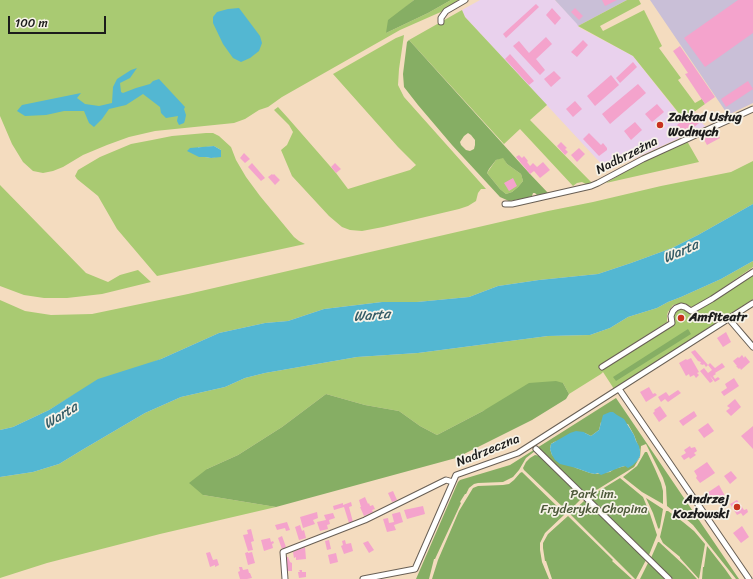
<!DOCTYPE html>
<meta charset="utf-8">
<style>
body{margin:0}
#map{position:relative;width:753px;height:579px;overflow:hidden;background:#f4dcbf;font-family:Sriracha,sans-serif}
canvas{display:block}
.scale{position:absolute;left:8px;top:16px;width:98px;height:18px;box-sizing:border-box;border:2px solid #1c1c1c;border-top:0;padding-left:5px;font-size:12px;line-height:14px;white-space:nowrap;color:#1c1c1c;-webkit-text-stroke:3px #f7f3e8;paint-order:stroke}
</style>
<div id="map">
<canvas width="753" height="579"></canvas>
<div class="scale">100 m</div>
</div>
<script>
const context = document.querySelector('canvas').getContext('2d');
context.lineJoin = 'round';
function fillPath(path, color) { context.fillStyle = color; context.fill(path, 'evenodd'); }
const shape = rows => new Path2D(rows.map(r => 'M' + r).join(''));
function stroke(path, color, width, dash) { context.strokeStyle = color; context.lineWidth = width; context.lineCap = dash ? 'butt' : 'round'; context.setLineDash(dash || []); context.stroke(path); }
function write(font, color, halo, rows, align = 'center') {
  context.font = font + ' Sriracha,sans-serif'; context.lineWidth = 3.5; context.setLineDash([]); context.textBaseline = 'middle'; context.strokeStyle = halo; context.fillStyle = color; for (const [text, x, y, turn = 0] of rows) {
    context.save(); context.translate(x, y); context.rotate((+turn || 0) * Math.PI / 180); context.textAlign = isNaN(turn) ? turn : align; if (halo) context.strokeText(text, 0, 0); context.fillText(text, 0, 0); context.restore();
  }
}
const built = shape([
 [480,0,555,0,578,24,578,26,580,28,633,56,681,117,684,117,693,110,704,125,706,126,624,163,617,166,608,171,465,17,462,10]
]);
const industrial = shape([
 [555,0,627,0,578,26,577,24],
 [650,0,753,0,753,103,728,115]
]);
const green = shape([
 [0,0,414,0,402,10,386,33,428,13,451,0,458,0,443,11,400,30,282,97,268,107,259,110,245,119,234,123,155,131,129,137,107,145,83,155,63,167,53,171,43,173,33,171,23,162,12,144,0,116],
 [627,0,639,0,641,4,600,26,603,31,644,10,662,46,659,48,681,78,678,80,695,103,702,99,705,104,694,112,693,110,684,117,682,117,633,56,578,26],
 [462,10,465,17,547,105,530,120,592,183,586,184,582,182,577,183,573,186,520,129,504,144,409,40],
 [404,35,399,69,398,85,404,97,486,189,481,189,478,193,476,201,468,206,459,209,383,227,362,231,350,230,342,227,329,216,292,176,281,150,287,145,293,132,289,125,274,110,278,107,288,118,336,173,348,189,410,170,416,165,398,147,333,74,396,38],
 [206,133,213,133,219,136,231,147,236,160,246,177,260,196,294,237,299,241,305,244,157,276,117,229,98,196,77,179,75,176,78,170,100,157,131,144,152,140,172,136],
 [214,146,221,150,221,156,211,158,205,157,199,157,198,147,206,147],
 [687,141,699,162,606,183,638,164],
 [503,157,507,164,521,174,523,181,518,187,512,192,506,194,500,189,487,173,496,160],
 [753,161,753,204,698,235,672,248,631,263,598,274,539,280,498,286,469,297,417,302,382,302,324,309,288,321,265,323,219,333,161,359,72,396,49,410,13,427,0,430,0,300,25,311,51,315,92,314,188,294,548,211,593,202,661,186,731,172],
 [0,185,86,273,108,282,120,275,138,270,151,282,102,294,67,298,44,298,24,295,0,286],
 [753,261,753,267,710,297,692,307,686,304,682,303,673,305,668,312,667,315,667,322,599,366,600,366,669,323,668,315,670,310,673,307,678,305,683,304,688,306,692,309,711,297,753,268,753,299,614,389,603,372,601,374,569,394,563,383,483,411,437,435,420,426,399,411,365,405,326,394,282,427,238,455,207,469,203,495,276,507,160,534,47,563,0,578,0,477,33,472,59,464,82,450,145,413,181,397,225,387,245,378,265,373,357,357,418,353,548,336,590,335,610,328,628,317,657,308,668,302,681,297,721,279]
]);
const forest = shape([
 [414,0,451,0,428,13,386,33,388,20],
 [409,40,530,174,548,193,537,195,535,193,533,193,532,196,526,198,509,201,500,197,452,145,418,105,404,87,403,74,407,42],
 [468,133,471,135,475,140,475,145,474,149,470,151,466,150,461,145,460,142,464,136],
 [503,158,507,164,521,174,523,181,518,187,512,192,506,194,500,189,487,173,489,169,496,160],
 [688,329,691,334,616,381,613,377],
 [556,381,563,383,569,394,566,399,532,420,456,458,276,507,203,495,189,483,207,469,238,455,282,427,326,394,365,405,399,411,420,426,437,435,483,411,529,383],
 [616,398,739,579,736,579,693,525,686,519,685,520,667,506,666,487,663,478,646,444,641,446,640,457,634,467,590,494,586,494,539,448,526,458,519,470,513,477,503,482,478,483,474,484,469,488,466,494,465,494,460,502,461,503,435,559,434,559,429,579,416,579,458,482,460,480,510,465],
 [601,422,628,424,634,435,640,451,640,456,637,461,625,466,614,469,610,472,595,474,590,473,576,468,552,455,550,449,551,444,554,442,585,433,591,436,599,430],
 [645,452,647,452,655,469,661,483,663,491,663,504,642,492,623,477,637,466],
 [535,455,540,456,582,498,568,512,524,470,523,468,526,462,530,458],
 [522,472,565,514,545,533,540,543,540,550,542,562,549,579,432,579,438,560,459,511,473,488,478,486,503,485,509,484,514,480,520,473],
 [620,478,643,497,650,514,657,535,649,555,589,497],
 [646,498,663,509,660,527,659,529,658,528,653,513],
 [584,501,585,501,646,560,636,579,635,579,570,514],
 [666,511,668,511,683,522,694,531,705,544,699,579,680,558,680,557,663,543,660,537],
 [568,516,613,560,612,561,632,579,552,579,546,561,545,561,543,548,543,543,548,534],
 [658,542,659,542,685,566,697,579,673,579,651,558],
 [707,546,725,569,732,579,702,579,703,567,704,567],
 [648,563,649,563,665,579,640,579]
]);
const water = shape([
 [239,8,260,36,262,43,259,51,250,58,241,62,233,58,223,44,213,23,213,17,217,12,228,9],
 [137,68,130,78,120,83,121,92,123,93,136,88,150,84,153,81,159,79,185,107,184,109,186,115,185,120,184,123,179,125,177,121,178,116,166,118,161,113,160,107,143,94,126,105,109,109,102,119,94,127,89,123,84,111,64,111,46,115,25,116,17,111,22,105,81,93,77,98,85,104,99,106,112,103,113,87,117,79,131,70],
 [214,146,221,150,221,157,211,158,205,157,199,157,187,151,190,148],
 [753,204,753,261,721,279,681,297,668,302,657,308,628,317,610,328,590,335,548,336,418,353,357,357,265,373,245,378,225,387,181,397,145,413,82,450,59,464,33,472,0,477,0,430,13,427,49,410,98,379,161,359,219,333,265,323,288,321,324,309,382,302,417,302,469,297,498,286,539,280,598,274,631,263,672,248,698,235],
 [610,412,613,412,617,415,624,419,634,435,636,441,639,446,640,451,640,456,637,461,633,465,628,468,625,466,621,467,601,475,598,473,595,474,590,473,576,468,560,464,555,460,552,455,550,449,551,444,570,433,576,431,584,432,585,433,591,436,599,430,603,415]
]);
const building = shape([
 [602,0,617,0,605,6],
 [738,0,753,0,753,33,705,67,684,38],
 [536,4,539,7,506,38,503,34],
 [552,8,561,18,555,25,546,15],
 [575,8,583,16,579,20,571,12],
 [546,37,552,44,536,59,545,70,540,75,513,46,519,41,529,53],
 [583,40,588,45,577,57,571,52],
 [680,46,715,97,705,104,685,74,688,73,673,51],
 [510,54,534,81,529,85,505,59],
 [633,62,637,67,620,83,616,78],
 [554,71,561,78,551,87,544,79],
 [611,75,619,85,595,106,587,96],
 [748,81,753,89,726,107,721,99],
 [638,84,646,93,610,124,602,114],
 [575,101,582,109,573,117,566,109],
 [657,104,664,112,652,122,645,114],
 [693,110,697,115,695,117,699,123,693,128,692,126,684,133,677,125,685,118,688,121,684,117],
 [635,122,642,130,631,140,624,131],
 [708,132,709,134,716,132,720,138,707,145,702,136],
 [589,133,601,145,603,143,607,148,607,150,599,156,583,139],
 [561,142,567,148,565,149,568,152,565,155,557,146],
 [579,148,585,154,577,162,571,155],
 [244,153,250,159,245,163,240,158],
 [519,155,522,158,524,156,528,161,527,162,530,166,533,163,537,167,543,162,550,170,540,178,534,171,530,174,516,157],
 [252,163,265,178,261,181,248,167],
 [335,163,341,169,336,173,331,167],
 [272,174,273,175,274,174,280,180,275,185,268,177],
 [513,178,517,186,509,191,504,183],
 [726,332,731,342,723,347,717,338],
 [695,350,708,365,710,363,715,368,722,363,725,367,715,373,716,374,713,376,715,379,718,377,720,379,715,382,710,376,713,381,710,383,700,371,704,368,708,373,712,370,708,365,706,367,704,364,703,365,700,364,701,362,698,361,691,352],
 [742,355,744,358,745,356,750,362,741,370,740,368,739,369,736,366,737,366,733,361,738,357,739,358],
 [691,358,699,372,697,373,699,375,696,378,694,375,690,377,689,374,686,376,679,363,686,359,687,360],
 [734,378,739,386,724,396,721,392,727,388,725,384],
 [649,387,653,394,655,393,657,395,646,402,640,392],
 [678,390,681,393,668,402,665,399,661,402,658,397,666,392,669,396],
 [735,399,741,407,731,416,726,411,730,408,727,406],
 [660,406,667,416,659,422,653,413,655,411,654,410],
 [694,411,697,416,683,426,679,421],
 [708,423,714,431,704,438,698,430],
 [753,426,753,449,741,436],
 [690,446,691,448,695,447,697,451,694,453,696,455,690,459,689,457,684,460,681,456,686,453,684,450],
 [707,462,715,473,700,483,696,478,697,476,694,471],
 [731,471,737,478,730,484,724,476],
 [719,485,725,496,727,495,730,499,727,501,726,499,717,504,712,496,710,497,707,493],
 [393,491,397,500,392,502,388,493],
 [365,497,368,504,369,503,370,506,373,505,375,509,372,510,373,512,364,516,360,507,361,507,359,500],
 [737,500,744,510,747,509,748,512,743,516,741,513,737,515,730,504],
 [351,502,352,506,349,507,353,522,349,523,344,507,334,510,333,506,343,503,343,505],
 [423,506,425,514,407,519,404,510],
 [317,512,318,518,313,520,315,524,303,528,300,517],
 [400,512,403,522,394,525,396,530,387,532,383,519,388,518,389,523,394,522,392,514],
 [333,513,335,518,329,520,330,524,327,525,328,529,320,531,317,522,326,520,324,515],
 [287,522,290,530,286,531,285,528,277,530,275,525],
 [300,525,302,531,304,530,306,538,299,540,295,527],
 [742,526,749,537,741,543,733,533],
 [251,529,254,541,251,542,253,550,248,551,243,535,248,534,247,530],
 [282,536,286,547,282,549,278,538],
 [270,538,271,542,273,541,274,543,272,544,273,548,264,551,261,540],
 [329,540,331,549,327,550,325,541],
 [345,540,346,544,351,543,353,551,344,554,341,546,343,545,342,541],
 [368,541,374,550,369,553,363,543],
 [305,547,306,559,296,560,296,557,294,558,293,552],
 [210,552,213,560,217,559,219,565,215,567,215,565,210,567,206,553],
 [248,552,248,553,252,552,255,563,248,565,245,553],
 [336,553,338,562,330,564,328,555],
 [285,557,288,557,290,562,292,563,292,571,287,571],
 [239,567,242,567,243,570,248,569,249,573,250,573,252,578,247,579,240,579,238,572,240,571],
 [299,570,302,570,302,572,306,572,306,577,299,578,298,572,300,572]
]);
const street = shape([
 [441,22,441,18,446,11,465,0],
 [505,204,512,204,521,202,591,186,598,183,643,159,753,109],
 [729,319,753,347],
 [602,367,672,323,671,316,673,311,676,308,681,306,685,307,691,311,712,299,753,272],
 [619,389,749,579],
 [536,449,669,579],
 [285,579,283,552,365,520,446,480,453,482],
 [363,579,415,569,453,482,456,475,518,453,753,303]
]);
const markers = [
 [660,125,4,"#c8321e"],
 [681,318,4,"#c8321e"],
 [737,507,4,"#c8321e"]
];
const poiNames = [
 ["Zakład Usług",668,118],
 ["Wodnych",668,133],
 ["Amfiteatr",689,318],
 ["Andrzej",729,500,"right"],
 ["Kozłowski",729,515,"right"]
];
const streetNames = [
 ["Nadbrzeżna",627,156,-27],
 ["Nadrzeczna",488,451,-22]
];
const parkNames = [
 ["Park im.",594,495],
 ["Fryderyka Chopina",594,510]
];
const waterNames = [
 ["Warta",681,252,-24],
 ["Warta",372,316,-5],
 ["Warta",61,416,-32]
];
fillPath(built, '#e9d1ed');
fillPath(industrial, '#c9bfd7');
fillPath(green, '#a9ca72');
fillPath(forest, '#86ae64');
fillPath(water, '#53b7d2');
fillPath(building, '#f4a3cc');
stroke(street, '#685f55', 7);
stroke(street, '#fff', 5);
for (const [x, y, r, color] of markers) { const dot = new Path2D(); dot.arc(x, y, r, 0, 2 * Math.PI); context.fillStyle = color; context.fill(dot); stroke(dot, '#f7f3e8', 1.5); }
write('bold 13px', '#1c1c1c', '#f7f3e8', poiNames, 'left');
write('13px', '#1c1c1c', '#f7f3e8', streetNames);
write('13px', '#4d593a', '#f7f3e8', parkNames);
write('italic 14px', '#325a65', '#f7f3e8', waterNames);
</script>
